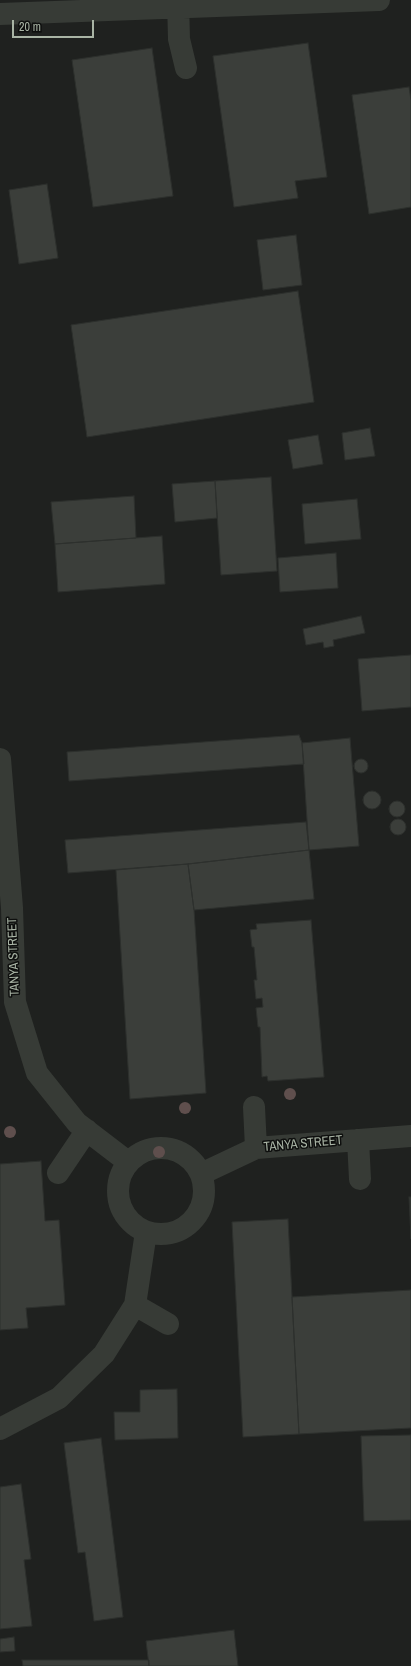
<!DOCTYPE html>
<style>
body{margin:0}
#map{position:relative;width:411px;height:1666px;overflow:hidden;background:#131413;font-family:"Archivo Narrow",sans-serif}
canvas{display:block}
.scale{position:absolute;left:12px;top:20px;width:82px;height:18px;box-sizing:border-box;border:2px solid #a9b4a5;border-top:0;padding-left:5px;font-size:12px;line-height:14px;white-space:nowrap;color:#a9b4a5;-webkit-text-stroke:3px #0e0f0e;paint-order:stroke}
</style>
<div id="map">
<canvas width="411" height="1666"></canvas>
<div class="scale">20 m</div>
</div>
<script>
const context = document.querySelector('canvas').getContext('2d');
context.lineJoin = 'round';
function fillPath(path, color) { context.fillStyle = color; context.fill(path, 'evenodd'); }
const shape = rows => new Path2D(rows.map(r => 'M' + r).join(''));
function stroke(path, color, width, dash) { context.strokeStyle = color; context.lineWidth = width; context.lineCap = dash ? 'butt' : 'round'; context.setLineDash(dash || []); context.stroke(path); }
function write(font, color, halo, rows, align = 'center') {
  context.font = font + ' "Archivo Narrow",sans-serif'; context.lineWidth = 3; context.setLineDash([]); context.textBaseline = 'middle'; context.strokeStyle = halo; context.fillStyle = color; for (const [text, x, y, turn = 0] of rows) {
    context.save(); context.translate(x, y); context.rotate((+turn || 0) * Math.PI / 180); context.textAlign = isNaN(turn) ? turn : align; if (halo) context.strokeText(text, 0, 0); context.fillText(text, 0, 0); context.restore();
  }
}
const built = shape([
 [0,0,411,0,411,1666,0,1666]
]);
const building = shape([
 [308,43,327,177,295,181,298,198,234,207,213,56,308,43],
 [152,48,173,196,93,207,72,60,152,48],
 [409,87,411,100,411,207,369,214,352,95,409,87],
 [47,184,58,258,19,264,9,190,47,184],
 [296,235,302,285,263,290,257,240,296,235],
 [298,291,314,402,87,437,71,325,298,291],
 [370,428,375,456,345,460,342,433,370,428],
 [318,435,323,464,293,469,288,440,318,435],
 [271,477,277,571,221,575,215,481,271,477],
 [215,481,217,518,175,522,172,484,215,481],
 [134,496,136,538,55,544,51,502,134,496],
 [357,499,361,539,305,544,302,504,357,499],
 [162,536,165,584,58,592,55,544,162,536],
 [336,553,338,588,280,592,278,558,336,553],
 [361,616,365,633,333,640,334,646,324,648,323,642,306,645,303,629,361,616],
 [411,655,411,707,362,711,358,659,411,655],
 [299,735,302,743,304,764,69,781,67,752,299,735],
 [350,738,359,846,309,850,302,743,350,738],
 '354 766a7 7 0 1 1 14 0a7 7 0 1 1-14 0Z',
 '363 800a9 9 0 1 1 18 0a9 9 0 1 1-18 0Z',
 '389 809a8 8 0 1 1 16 0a8 8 0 1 1-16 0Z',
 '390 827a8 8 0 1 1 16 0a8 8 0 1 1-16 0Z',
 [306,822,309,850,188,864,68,873,65,840,306,822],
 [309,850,314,899,194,910,188,864,309,850],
 [188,864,194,910,206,1093,130,1099,116,870,188,864],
 [311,920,324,1077,268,1081,267,1076,262,1077,260,1027,258,1027,256,1008,263,1007,262,998,256,999,254,980,257,980,254,947,252,947,250,930,257,929,256,924,311,920],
 [41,1161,45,1221,59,1220,65,1305,26,1308,28,1328,0,1330,0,1164,41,1161],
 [409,1197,411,1197,411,1239,409,1197],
 [288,1219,299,1434,243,1437,232,1222,288,1219],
 [411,1290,411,1428,299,1434,292,1297,411,1290],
 [177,1389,178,1438,115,1440,114,1412,140,1412,140,1390,177,1389],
 [411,1435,411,1520,364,1521,361,1436,411,1435],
 [101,1438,123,1617,94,1621,85,1552,78,1553,64,1443,101,1438],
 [21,1484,31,1559,24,1560,32,1626,0,1629,0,1487,21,1484],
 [234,1630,238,1666,149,1666,146,1641,234,1630],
 [14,1637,15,1651,0,1652,0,1639,14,1637],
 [22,1660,149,1660,149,1666,23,1666,22,1660]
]);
const minor = shape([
 [178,0,179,39,186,68],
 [0,14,379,0],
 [0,759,12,908,15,1002,37,1073,77,1123,128,1162],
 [254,1107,256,1148],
 [358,1140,360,1179],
 '118 1191a43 43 0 1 1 86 0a43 43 0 1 1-86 0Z',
 [58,1173,87,1130],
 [201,1174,256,1148,411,1136],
 [135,1305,168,1324],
 [0,1429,59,1398,104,1354,135,1305,146,1232]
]);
const trees = [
 [290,1094],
 [185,1108],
 [10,1132],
 [159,1152]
];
const streetNames = [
 ["TANYA STREET",14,957,-92],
 ["TANYA STREET",303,1144,-5]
];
fillPath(built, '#1f211f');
fillPath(building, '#3b3e3a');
stroke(building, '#2d302d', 1);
stroke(minor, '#373b36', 22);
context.fillStyle = '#5f4f4d';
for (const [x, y] of trees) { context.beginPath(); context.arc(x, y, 6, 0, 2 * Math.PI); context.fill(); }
write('13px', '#a9b4a5', '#0e0f0e', streetNames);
</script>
